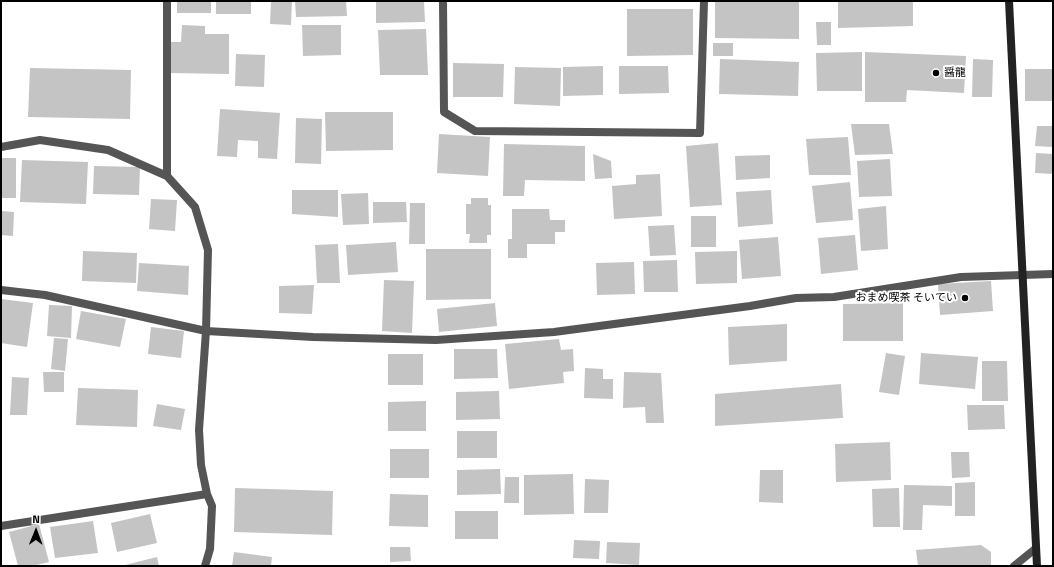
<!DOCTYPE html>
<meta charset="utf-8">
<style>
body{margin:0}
#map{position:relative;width:1054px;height:567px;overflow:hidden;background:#fff;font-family:"Titillium Web",sans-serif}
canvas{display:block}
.frame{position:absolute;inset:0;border:2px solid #000;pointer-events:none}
.north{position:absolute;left:16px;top:511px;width:40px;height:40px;-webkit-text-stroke:3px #fff;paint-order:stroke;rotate:1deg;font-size:11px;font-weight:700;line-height:16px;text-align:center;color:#000}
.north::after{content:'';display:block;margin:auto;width:14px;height:18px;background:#000;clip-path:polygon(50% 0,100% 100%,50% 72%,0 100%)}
</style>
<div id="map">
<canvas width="1054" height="567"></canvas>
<div class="frame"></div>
<div class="north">N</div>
</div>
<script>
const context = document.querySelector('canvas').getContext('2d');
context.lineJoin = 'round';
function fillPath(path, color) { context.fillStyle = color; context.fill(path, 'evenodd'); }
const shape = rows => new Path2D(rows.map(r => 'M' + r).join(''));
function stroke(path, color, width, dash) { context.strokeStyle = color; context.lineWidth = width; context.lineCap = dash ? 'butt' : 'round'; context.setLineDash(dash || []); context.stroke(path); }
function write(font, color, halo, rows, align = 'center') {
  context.font = font + ' "Titillium Web","Noto Sans JP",sans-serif'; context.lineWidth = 4; context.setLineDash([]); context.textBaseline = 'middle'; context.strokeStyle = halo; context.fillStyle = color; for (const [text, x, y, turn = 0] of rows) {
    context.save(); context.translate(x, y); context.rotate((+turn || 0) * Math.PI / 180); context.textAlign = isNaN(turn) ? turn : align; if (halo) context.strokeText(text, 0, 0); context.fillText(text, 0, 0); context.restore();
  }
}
const building = shape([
 [177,1,211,1,211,13,177,13],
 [216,1,251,1,251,14,216,14],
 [271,1,292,1,291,25,270,24],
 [295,1,346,1,347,16,296,17],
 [376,1,424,1,425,22,376,23],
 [715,1,799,1,799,39,715,38],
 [838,1,913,1,913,26,838,28],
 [627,9,693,9,693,55,627,56],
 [816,22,831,22,831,45,817,45],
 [182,25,205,26,205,34,229,34,229,74,170,73,170,42,181,42],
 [302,25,341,25,341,55,303,56],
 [426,29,428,75,380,75,378,30],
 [713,43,733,43,733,56,713,56],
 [862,52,862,91,817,91,816,53],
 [865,52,966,56,964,93,907,90,906,102,865,102],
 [236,54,265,55,264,87,235,86],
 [720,59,799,62,798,96,719,94],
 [973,59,993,60,992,97,972,97],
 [453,63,504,64,503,97,453,97],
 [603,66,603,95,563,96,563,67],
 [619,66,668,66,669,93,619,94],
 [515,67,561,68,560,106,514,104],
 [30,68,131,70,130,119,28,117],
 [1025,69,1053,69,1053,101,1025,101],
 [220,109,280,113,277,159,258,158,258,141,238,140,237,157,217,156],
 [325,112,393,112,393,150,326,151],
 [296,118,322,119,321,164,295,163],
 [851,124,889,124,893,154,855,155],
 [1037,126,1053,126,1053,147,1035,146],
 [439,134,490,137,488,176,437,173],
 [848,137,851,175,809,175,806,139],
 [718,143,722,205,690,207,686,146],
 [504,144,585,146,585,181,525,180,524,196,503,196],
 [1036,153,1053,154,1053,174,1035,173],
 [593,154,611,161,612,178,595,179],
 [770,155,770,178,736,180,735,156],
 [1,158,16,158,16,198,1,198],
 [890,159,892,196,859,197,857,161],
 [22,160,88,162,86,204,20,202],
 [94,166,140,167,139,195,93,194],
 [660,174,662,216,614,219,612,186,636,184,636,175],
 [850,182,853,220,816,223,812,186],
 [292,190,338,190,338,217,292,214],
 [771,190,773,224,738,227,736,192],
 [368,193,369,224,343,225,341,194],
 [471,198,488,198,488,205,491,205,491,235,487,235,487,243,469,243,470,234,466,234,466,204,471,204],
 [151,199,177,200,175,231,149,229],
 [373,202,406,202,407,222,373,223],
 [410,203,425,203,425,244,409,244],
 [886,206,888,249,861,251,858,209],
 [512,209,549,209,550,220,565,220,565,232,555,232,555,244,527,244,527,258,508,258,508,239,512,239],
 [1,211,14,212,13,236,1,235],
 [691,216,716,216,716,247,691,247],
 [674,225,676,255,650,256,648,226],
 [855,235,858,270,821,274,818,238],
 [778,237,781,276,742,279,739,240],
 [396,242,398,272,348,275,346,245],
 [338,244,340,283,317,283,315,245],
 [426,249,491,249,491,299,426,300],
 [83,251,137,253,136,283,82,281],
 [737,251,737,283,696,284,695,252],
 [677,260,678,292,644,292,643,261],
 [634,262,635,294,597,295,596,263],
 [139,263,189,266,188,295,137,291],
 [384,280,414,281,412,333,382,331],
 [991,281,993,311,940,315,938,284],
 [314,285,312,314,279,313,279,286],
 [1,299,33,303,27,347,1,343],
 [495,303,497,326,439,332,437,309],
 [903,303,903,341,843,341,843,304],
 [49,305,72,306,71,338,47,336],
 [81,311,126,319,120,347,76,339],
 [787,324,787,361,729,365,728,327],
 [151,327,184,331,181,358,148,354],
 [54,338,68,339,65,371,51,369],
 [559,339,561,350,573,349,574,371,563,372,564,383,509,389,505,344],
 [454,349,497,349,498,378,454,379],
 [886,353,905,356,899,395,879,392],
 [921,353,978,357,975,389,919,384],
 [388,354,423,354,423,385,388,385],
 [982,361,1007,361,1008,401,982,401],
 [585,368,603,369,603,379,613,379,613,399,584,398],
 [43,372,64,372,64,392,44,392],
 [624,372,661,373,664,423,646,423,645,407,623,408],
 [12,377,29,378,27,415,10,415],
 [841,384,843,418,715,426,715,394],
 [78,388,138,390,137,427,76,425],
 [499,391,500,419,456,420,456,392],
 [426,401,426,431,388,431,388,402],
 [157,404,185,409,181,430,153,426],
 [967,405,1004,405,1005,429,968,430],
 [457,431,497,431,497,458,457,458],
 [890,442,891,480,836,482,835,444],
 [390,449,429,449,429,478,390,478],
 [951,452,969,452,970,477,952,478],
 [500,469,501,494,457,495,457,470],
 [760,470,783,470,783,503,759,502],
 [573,474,574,514,524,515,524,475],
 [505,477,519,477,519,503,504,503],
 [585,479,609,480,608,513,584,513],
 [975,482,975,516,955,516,955,483],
 [904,485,952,486,952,506,923,505,922,530,903,530],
 [235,488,333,491,332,535,234,532],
 [899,488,900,527,873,527,872,489],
 [390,494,428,495,428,527,389,526],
 [455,511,498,511,498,539,455,539],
 [150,514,157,543,117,552,111,523],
 [93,521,98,553,55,558,50,527],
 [39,524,49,562,32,566,18,566,9,532],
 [574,540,600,541,599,559,573,558],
 [607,542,640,543,639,565,606,563],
 [981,545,991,552,991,566,918,566,916,550],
 [390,547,410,547,411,561,390,562],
 [234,552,272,557,271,566,232,566],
 [157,557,159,566,125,566,125,565]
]);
const street = shape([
 [167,1,167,176,195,207,208,250,206,331,199,430,201,465,207,494,212,506,210,549,205,566],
 [443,1,444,112,475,131,700,133,704,1],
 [1,147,40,140,108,150,167,176],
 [1,290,45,295,206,331,313,337,436,340,554,332,750,306,796,298,834,297,961,277,1053,274],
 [1,526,207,494],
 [1014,566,1035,549]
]);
const secondary = shape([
 [1009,1,1037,566]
]);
const markers = [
 [936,73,4,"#000"],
 [965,298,4,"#000"]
];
const poiNames = [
 ["醤龍",944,73],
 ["おまめ喫茶 そいてい",957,298,"right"]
];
fillPath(building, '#c4c4c4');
stroke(street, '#555', 8);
stroke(secondary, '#222', 8);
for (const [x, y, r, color] of markers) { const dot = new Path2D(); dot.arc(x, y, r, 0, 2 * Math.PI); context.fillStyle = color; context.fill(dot); stroke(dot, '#fff', 1.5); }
write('11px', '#000', '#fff', poiNames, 'left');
</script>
